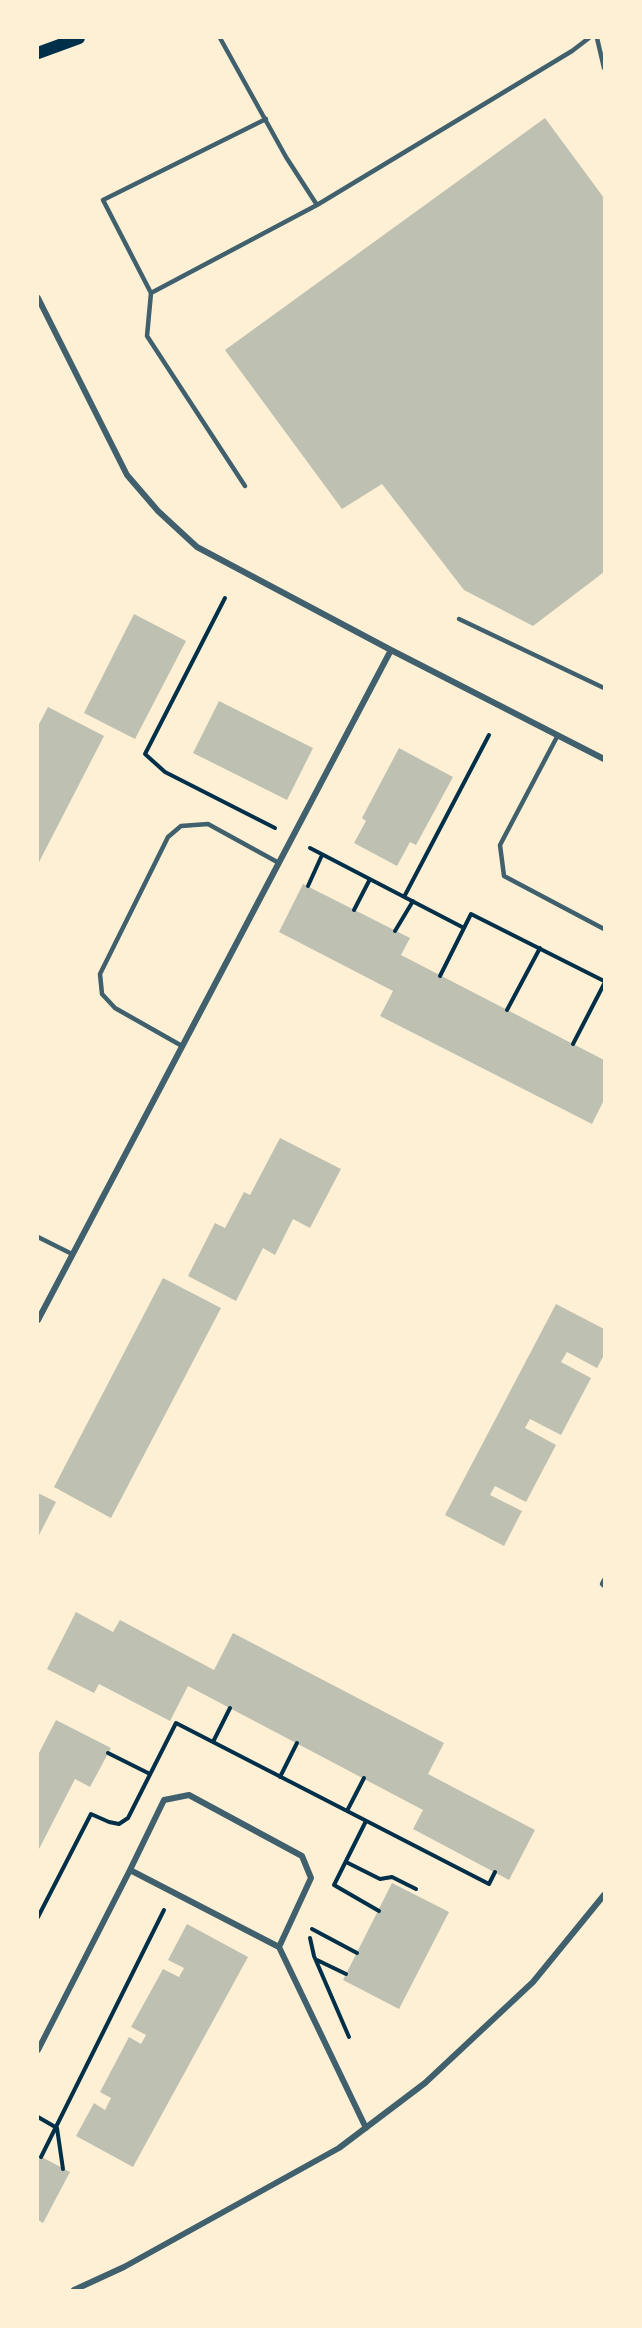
<!DOCTYPE html>
<style>
body{margin:0}
#map{position:relative;width:642px;height:2328px;overflow:hidden;background:#fdf0d5;font-family:Quicksand,sans-serif}
canvas{display:block}
.frame{position:absolute;inset:0;border:39px solid #fdf0d5;pointer-events:none}
</style>
<div id="map">
<canvas width="642" height="2328"></canvas>
<div class="frame"></div>
</div>
<script>
const context = document.querySelector('canvas').getContext('2d');
context.lineJoin = 'round';
function fillPath(path, color) { context.fillStyle = color; context.fill(path, 'evenodd'); }
const shape = rows => new Path2D(rows.map(r => 'M' + r).join(''));
function stroke(path, color, width, dash) { context.strokeStyle = color; context.lineWidth = width; context.lineCap = dash ? 'butt' : 'round'; context.setLineDash(dash || []); context.stroke(path); }
const building = shape([
 [545,118,604,198,604,572,533,626,464,590,382,484,342,509,225,350],
 [134,614,186,641,135,739,84,713],
 [219,701,313,748,287,800,193,753],
 [48,707,104,736,38,864,38,726],
 [399,748,453,777,416,845,410,842,397,866,354,843,366,821,362,818],
 [303,884,410,938,401,955,604,1060,604,1100,592,1124,380,1016,393,991,279,932],
 [280,1138,341,1169,310,1228,293,1219,275,1255,263,1248,236,1301,188,1276,215,1223,225,1228,244,1192,250,1195],
 [163,1278,221,1308,111,1518,54,1487],
 [556,1304,604,1329,604,1355,597,1368,567,1352,561,1362,591,1378,561,1435,530,1419,525,1428,556,1445,526,1502,495,1486,490,1495,522,1511,504,1546,445,1515],
 [38,1493,56,1502,38,1537],
 [76,1612,113,1632,120,1620,214,1670,233,1633,444,1743,428,1774,535,1830,509,1880,413,1829,423,1810,188,1686,170,1721,99,1684,94,1693,47,1669],
 [56,1720,111,1748,90,1787,75,1779,38,1851,38,1755],
 [392,1883,449,1912,399,2009,343,1980],
 [187,1924,248,1957,133,2167,76,2136,94,2103,105,2110,111,2098,100,2092,129,2037,141,2044,146,2035,131,2027,163,1969,179,1977,184,1968,168,1960],
 [38,2155,70,2172,43,2223,38,2220]
]);
const path = shape([
 [225,598,145,754,165,772,275,828],
 [310,848,464,928,471,914,604,981],
 [308,886,322,855],
 [404,897,489,735],
 [354,910,370,879],
 [395,931,413,901],
 [440,976,464,928],
 [507,1010,540,948],
 [573,1044,604,984],
 [213,1742,230,1708],
 [108,1753,150,1774],
 [280,1777,297,1743],
 [347,1811,364,1778],
 [346,1862,380,1879,392,1877,416,1889],
 [334,1885,366,1821],
 [334,1885,379,1911],
 [38,1917,91,1814,109,1822,119,1824,128,1818,176,1723,489,1884,495,1872],
 [312,1929,357,1953],
 [310,1938,314,1956,349,2037],
 [317,1960,346,1974],
 [38,2117,57,2128],
 [57,2128,63,2169],
 [41,2157,164,1910]
]);
const service = shape([
 [220,38,286,157,317,205,572,51,589,38],
 [597,38,604,68],
 [151,293,103,200,266,119],
 [245,486,147,336,151,293,317,205],
 [459,619,604,688],
 [558,735,500,845,504,876,604,929],
 [182,1046,115,1008,102,994,100,974,168,837,181,826,208,824,279,863],
 [38,1237,72,1254],
 [604,1580,602,1584,604,1586]
]);
const minor = shape([
 [38,298,127,475,158,511,197,547,391,650,604,759],
 [38,1320,391,650],
 [130,1870,164,1800,189,1795,302,1856,311,1878,279,1947],
 [38,2050,130,1870,279,1947,366,2128],
 [74,2290,124,2267,339,2148,425,2083,533,1982,604,1895]
]);
const secondary = shape([
 [38,53,79,38]
]);
fillPath(building, '#bec0b2');
stroke(path, '#003049', 4);
stroke(service, '#3f606c', 4.5);
stroke(minor, '#3f606c', 6);
stroke(secondary, '#003049', 12);
</script>
